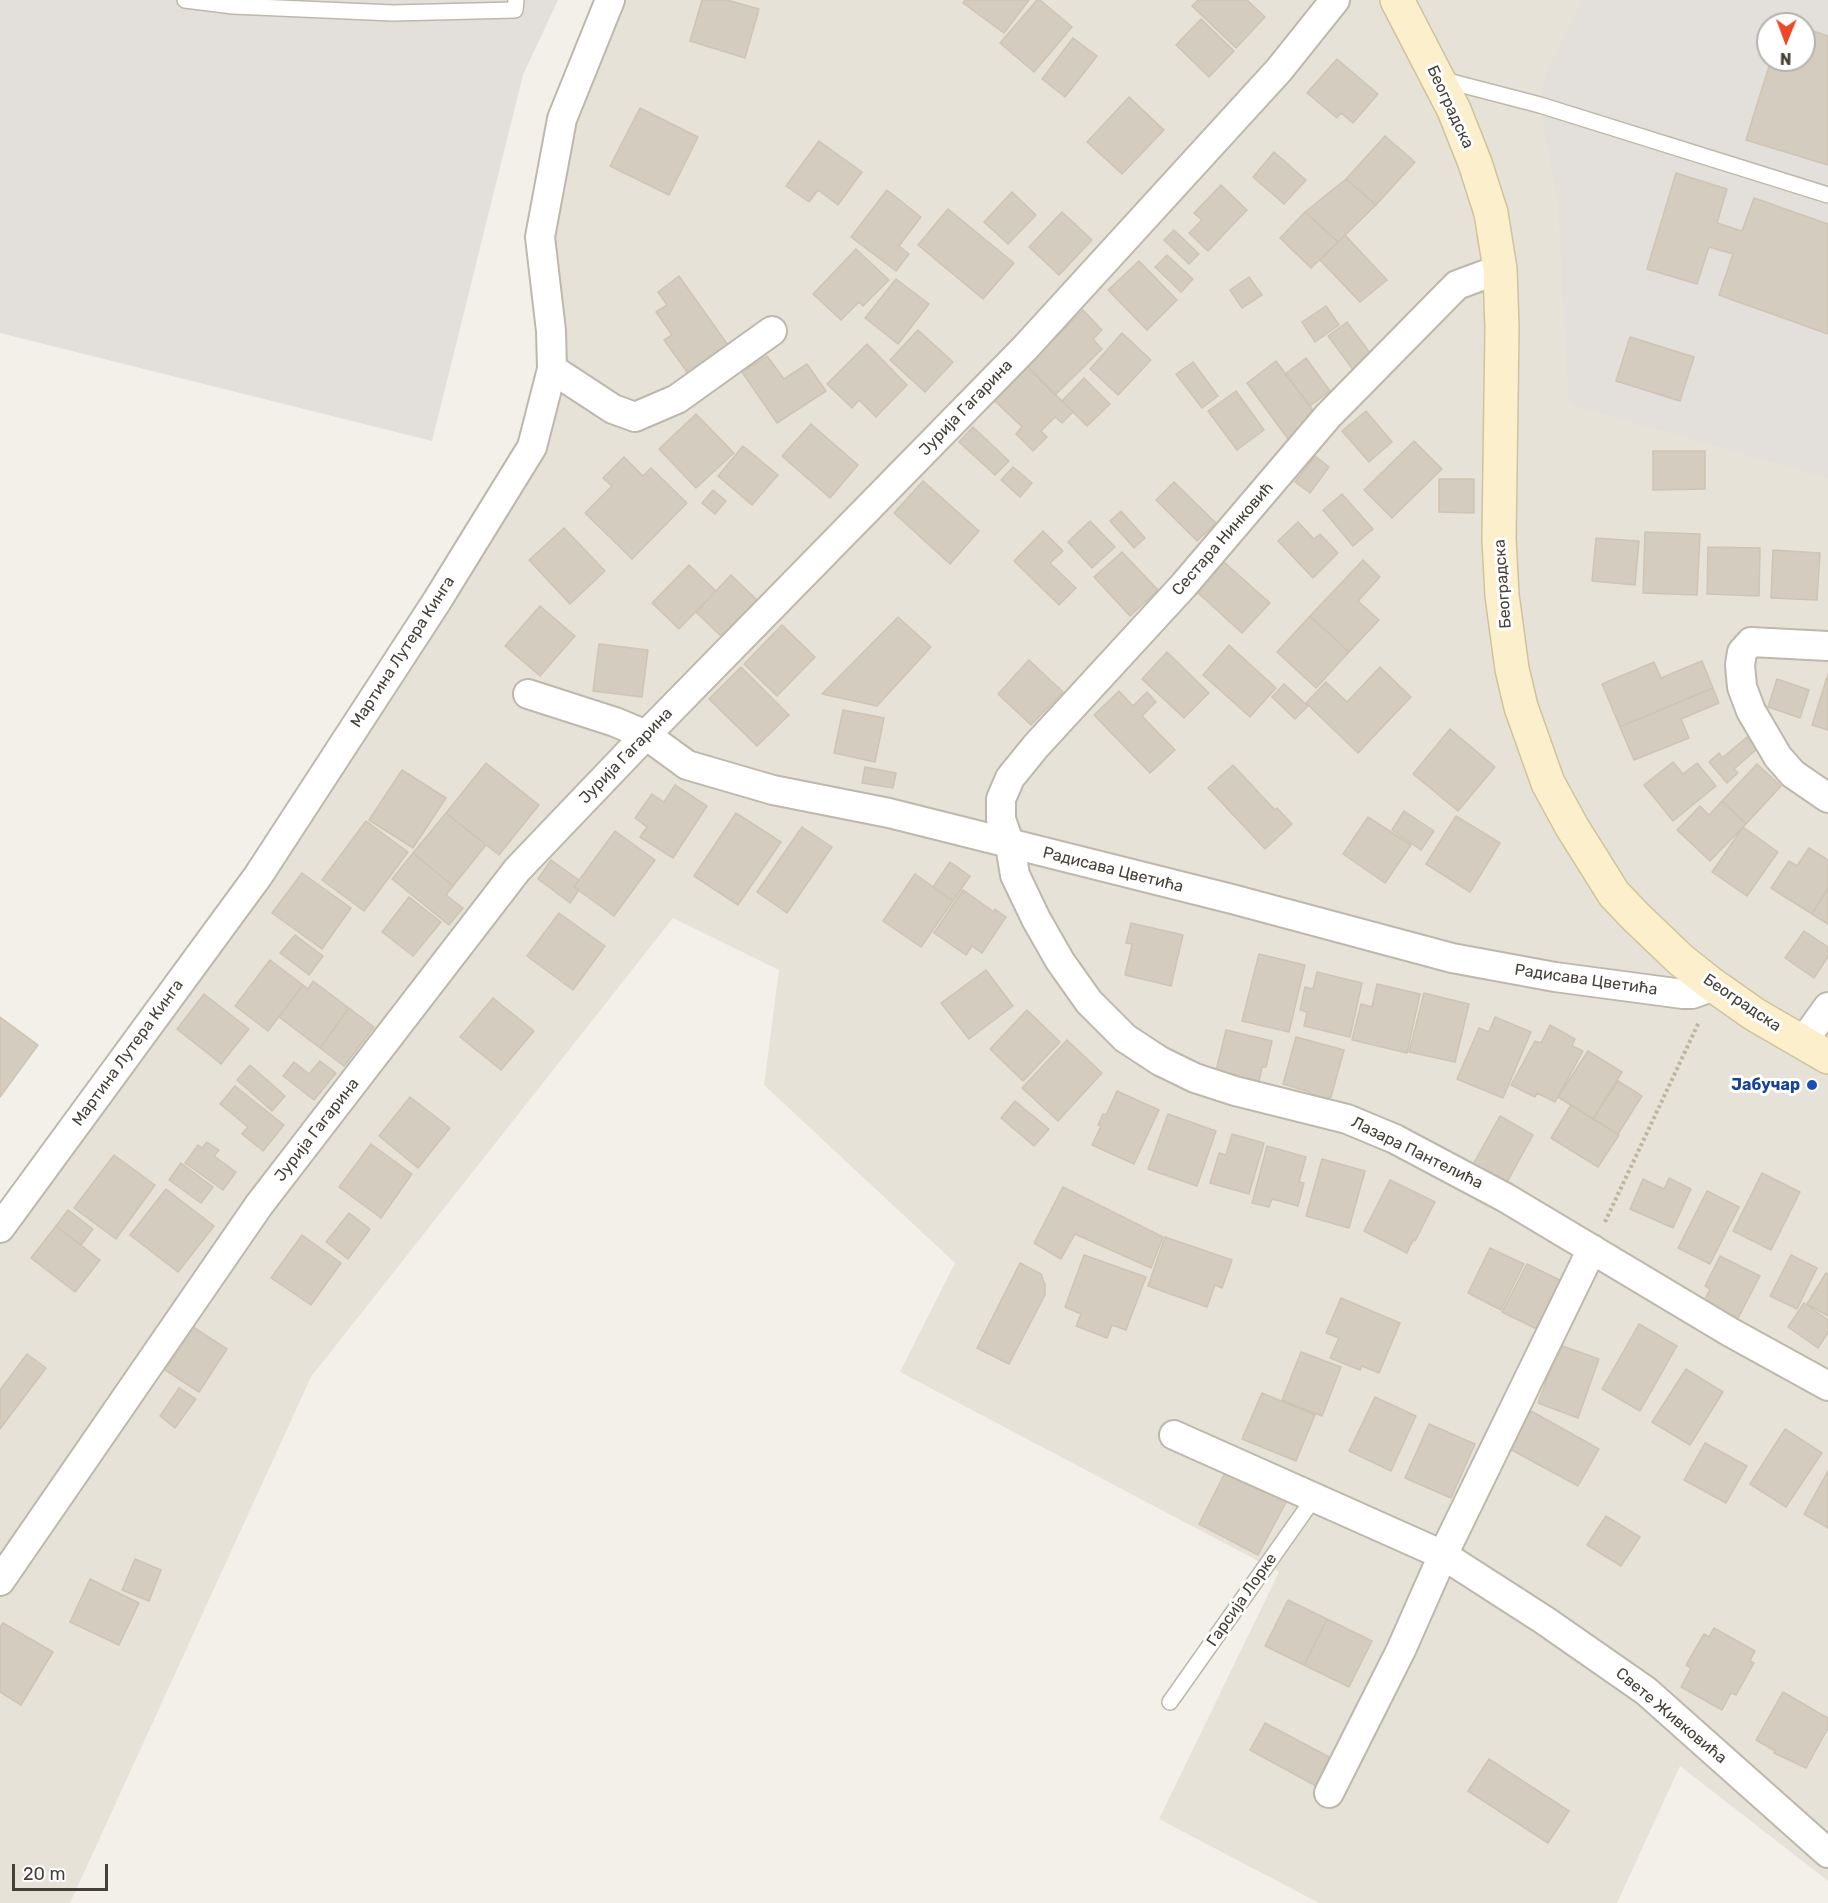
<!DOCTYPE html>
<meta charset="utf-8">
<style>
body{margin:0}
#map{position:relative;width:1828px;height:1903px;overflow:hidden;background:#f3f0e9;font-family:Rubik,sans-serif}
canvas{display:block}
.north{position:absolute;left:1756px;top:12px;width:60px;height:60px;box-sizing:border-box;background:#fff;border:2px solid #b5b3af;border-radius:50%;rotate:181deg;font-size:16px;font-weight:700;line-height:24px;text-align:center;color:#464138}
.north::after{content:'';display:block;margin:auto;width:21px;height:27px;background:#ec4827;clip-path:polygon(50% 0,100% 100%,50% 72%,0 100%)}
.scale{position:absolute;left:12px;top:1864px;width:96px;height:27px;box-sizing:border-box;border:3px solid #464138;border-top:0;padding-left:8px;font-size:18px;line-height:21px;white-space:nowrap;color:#464138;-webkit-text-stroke:4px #fff;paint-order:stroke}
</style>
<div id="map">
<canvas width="1828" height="1903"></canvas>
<div class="north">N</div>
<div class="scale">20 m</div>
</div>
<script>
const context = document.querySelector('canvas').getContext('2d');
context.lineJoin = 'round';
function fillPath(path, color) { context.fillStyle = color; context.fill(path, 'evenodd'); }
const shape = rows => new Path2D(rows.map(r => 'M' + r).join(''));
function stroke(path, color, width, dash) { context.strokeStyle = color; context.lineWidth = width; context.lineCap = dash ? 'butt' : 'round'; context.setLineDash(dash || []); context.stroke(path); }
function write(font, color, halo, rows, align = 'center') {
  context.font = font + ' Rubik,sans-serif'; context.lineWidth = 6; context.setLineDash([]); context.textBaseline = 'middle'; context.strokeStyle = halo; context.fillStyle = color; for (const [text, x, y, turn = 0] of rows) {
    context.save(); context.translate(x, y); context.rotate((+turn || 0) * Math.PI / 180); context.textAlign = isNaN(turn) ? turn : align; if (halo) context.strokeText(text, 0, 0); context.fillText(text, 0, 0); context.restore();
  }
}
const residential = shape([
 [610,0,1828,0,1828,1881,1680,1766,1617,1903,1319,1903,1159,1819,1279,1572,900,1372,955,1263,764,1085,779,970,673,918,311,1377,70,1903,0,1903,0,1225,532,447,552,369,540,237],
 [1768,24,1804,24,1804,60,1768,60]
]);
const industrial = shape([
 [0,0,558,0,523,75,432,441,0,333],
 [1582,0,1828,0,1828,478,1569,404,1558,205,1540,105,1546,74],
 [1768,24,1804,24,1804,60,1768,60]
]);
const building = shape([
 [702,0,727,0,759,9,745,58,690,41,702,0],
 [965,0,1029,0,1004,33,963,3,965,0],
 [1037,0,1040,0,1072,27,1034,72,1000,43,1037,0],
 [1198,0,1247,0,1265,17,1236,48,1192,6,1198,0],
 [1201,19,1234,51,1209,77,1176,45,1201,19],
 [1804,28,1828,36,1828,165,1746,140,1771,60,1804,60,1804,28],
 [1073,38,1097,56,1065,97,1042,79,1073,38],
 [1337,59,1378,94,1353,123,1341,113,1337,118,1307,93,1337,59],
 [1129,97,1164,130,1122,174,1087,142,1129,97],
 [640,108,698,137,669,195,610,166,640,108],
 [1385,136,1415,162,1376,205,1346,179,1385,136],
 [819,141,862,172,838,205,818,190,809,202,786,186,819,141],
 [1274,152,1306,180,1284,204,1253,177,1274,152],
 [1676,173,1727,189,1717,223,1742,231,1754,198,1828,224,1828,334,1719,295,1733,254,1709,247,1697,284,1647,269,1676,173],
 [1346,179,1376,205,1338,242,1305,212,1346,179],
 [1221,185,1247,210,1208,251,1189,233,1202,220,1194,213,1221,185],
 [887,190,921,217,899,246,909,254,896,271,851,237,887,190],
 [1012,192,1036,215,1008,244,984,222,1012,192],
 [948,209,1014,263,983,299,918,245,948,209],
 [1062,212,1092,240,1059,275,1029,247,1062,212],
 [1305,212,1338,242,1311,268,1280,238,1305,212],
 [1174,230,1199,254,1189,264,1164,240,1174,230],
 [1345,235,1387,280,1360,302,1320,260,1345,235],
 [856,249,889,280,863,306,859,302,841,320,813,294,856,249],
 [1167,255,1193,279,1181,292,1155,267,1167,255],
 [1139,261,1177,300,1147,330,1108,290,1139,261],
 [679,276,730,348,690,376,664,340,672,335,656,312,667,305,658,292,679,276],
 [1249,277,1262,295,1242,308,1230,290,1249,277],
 [896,279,929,304,898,344,865,318,896,279],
 [1326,306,1339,325,1315,342,1302,322,1326,306],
 [1083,310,1102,330,1093,339,1102,349,1055,395,1027,366,1083,310],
 [1347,322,1373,357,1354,371,1328,336,1347,322],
 [918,330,953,362,925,392,890,360,918,330],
 [1122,333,1151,360,1118,395,1090,369,1122,333],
 [1630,337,1694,357,1680,401,1616,381,1630,337],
 [867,344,907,385,876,417,859,400,852,408,827,384,867,344],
 [767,356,784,379,807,364,826,391,777,423,742,372,767,356],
 [1306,358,1330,391,1310,406,1285,374,1306,358],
 [1276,361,1318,417,1288,439,1247,383,1276,361],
 [1193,362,1218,396,1202,408,1176,374,1193,362],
 [1027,366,1073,412,1062,423,1055,417,1041,431,1047,437,1033,451,1016,434,1022,427,994,400,1027,366],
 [1084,378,1110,404,1087,426,1062,401,1084,378],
 [1236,391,1264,430,1237,450,1208,411,1236,391],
 [1366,411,1392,442,1369,462,1342,431,1366,411],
 [696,414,734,453,696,488,659,449,696,414],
 [811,424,858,465,830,498,782,456,811,424],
 [973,427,1009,461,995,475,959,442,973,427],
 [1414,441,1442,469,1392,518,1364,490,1414,441],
 [743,446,778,475,752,505,718,476,743,446],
 [1653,451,1705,451,1705,489,1653,490,1653,451],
 [1315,456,1329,467,1310,493,1295,482,1315,456],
 [624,457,643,476,651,468,687,503,632,559,585,513,612,486,603,478,624,457],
 [1013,467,1032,483,1020,497,1001,480,1013,467],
 [1439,479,1474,479,1474,513,1439,512,1439,479],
 [923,481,979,531,950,564,894,513,923,481],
 [1174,482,1216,523,1197,541,1156,500,1174,482],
 [713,490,726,501,715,514,702,503,713,490],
 [1342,494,1373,529,1353,546,1323,510,1342,494],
 [1121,511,1145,538,1134,548,1110,521,1121,511],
 [1090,521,1115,547,1092,568,1068,542,1090,521],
 [1298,522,1314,539,1320,534,1338,553,1313,578,1278,541,1298,522],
 [564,528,605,571,570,604,529,560,564,528],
 [1043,531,1063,551,1050,563,1076,588,1059,605,1014,561,1043,531],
 [1645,532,1700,534,1697,595,1643,593,1645,532],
 [1596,538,1639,541,1635,585,1592,581,1596,538],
 [1708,547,1760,548,1759,596,1707,594,1708,547],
 [1773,550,1820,553,1817,600,1771,598,1773,550],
 [1122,552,1158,590,1130,616,1094,577,1122,552],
 [1363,560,1380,577,1358,601,1379,620,1349,652,1310,616,1363,560],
 [1224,562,1270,603,1242,633,1197,592,1224,562],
 [689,565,716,591,679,629,652,603,689,565],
 [731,575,760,603,725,640,696,612,731,575],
 [540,606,575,636,540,676,505,646,540,606],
 [1310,616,1349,652,1316,688,1277,652,1310,616],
 [898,617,931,647,877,706,822,694,898,617],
 [782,625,815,657,777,696,744,664,782,625],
 [599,644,648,650,642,697,593,691,599,644],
 [1229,645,1276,688,1250,717,1203,675,1229,645],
 [1167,652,1209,693,1184,718,1142,679,1167,652],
 [1029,660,1063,692,1031,725,998,694,1029,660],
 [1702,661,1713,688,1620,727,1602,684,1654,662,1661,678,1702,661],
 [741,667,789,715,757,746,709,699,741,667],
 [1380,667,1411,697,1358,753,1306,703,1326,682,1347,702,1380,667],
 [1828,674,1828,730,1812,725,1828,674],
 [1777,679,1809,690,1800,718,1768,707,1777,679],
 [1284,684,1308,706,1295,719,1272,697,1284,684],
 [1713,688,1719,703,1681,719,1689,738,1634,760,1620,727,1713,688],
 [1119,691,1133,706,1147,692,1156,702,1142,716,1175,750,1150,773,1094,715,1119,691],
 [843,710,884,718,875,762,834,753,843,710],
 [1450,729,1495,767,1458,811,1413,774,1450,729],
 [1747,737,1757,749,1734,769,1738,773,1727,783,1709,762,1719,753,1722,758,1747,737],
 [1673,762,1683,774,1697,763,1716,786,1673,821,1644,785,1673,762],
 [486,763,539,805,499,855,446,813,486,763],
 [1757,764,1781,786,1746,824,1722,801,1757,764],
 [1233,765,1275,810,1277,808,1292,824,1265,849,1208,788,1233,765],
 [865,767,896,773,893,788,862,783,865,767],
 [402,770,446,798,413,848,369,820,402,770],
 [675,785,707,806,673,858,640,837,647,827,635,818,652,794,664,802,675,785],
 [1722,801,1746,824,1710,861,1677,830,1700,806,1709,815,1722,801],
 [1404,811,1434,831,1421,850,1392,830,1404,811],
 [446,813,486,845,453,886,413,853,446,813],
 [736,813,781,842,738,905,694,876,736,813],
 [1456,816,1500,843,1470,892,1426,864,1456,816],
 [1368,817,1411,845,1385,883,1343,854,1368,817],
 [366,821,408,852,364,911,322,880,366,821],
 [802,827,832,847,787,913,757,892,802,827],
 [1743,827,1778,852,1747,896,1712,872,1743,827],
 [615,831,655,860,614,916,574,887,615,831],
 [1809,848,1828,860,1828,888,1812,914,1771,888,1789,861,1797,866,1809,848],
 [413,853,453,886,446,895,463,908,449,925,392,879,413,853],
 [551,860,579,880,574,887,579,890,570,903,538,879,551,860],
 [950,862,970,876,953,901,933,887,950,862],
 [302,873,351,908,322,949,272,913,302,873],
 [915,874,953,901,921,947,883,921,915,874],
 [1828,888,1828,924,1812,914,1828,888],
 [963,890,994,912,995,909,1006,917,982,953,972,946,966,955,934,933,963,890],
 [409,897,441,922,413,956,382,932,409,897],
 [559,913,605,946,573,990,527,956,559,913],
 [1131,923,1183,935,1171,986,1125,975,1132,944,1126,943,1131,923],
 [1804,931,1828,947,1828,957,1814,978,1785,958,1804,931],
 [295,935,323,956,309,975,280,953,295,935],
 [1259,954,1305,965,1289,1032,1242,1021,1259,954],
 [270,960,303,985,268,1031,235,1006,270,960],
 [986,970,1013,1006,969,1039,941,1003,986,970],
 [1317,972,1362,983,1350,1037,1304,1026,1307,1012,1300,1010,1305,987,1313,989,1317,972],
 [313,981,349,1008,320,1048,279,1017,303,985,308,989,313,981],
 [1377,984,1420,994,1407,1053,1352,1040,1361,1004,1372,1007,1377,984],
 [1424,993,1469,1004,1455,1062,1409,1052,1424,993],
 [204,994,249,1029,221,1064,177,1029,204,994],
 [493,998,534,1031,501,1070,460,1037,493,998],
 [349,1008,374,1027,344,1066,320,1048,349,1008],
 [1027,1010,1060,1042,1023,1081,990,1049,1027,1010],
 [0,1017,38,1045,0,1097,0,1017],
 [1495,1017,1531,1032,1503,1098,1457,1079,1479,1028,1489,1032,1495,1017],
 [1550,1025,1575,1039,1572,1046,1583,1051,1555,1102,1537,1093,1535,1097,1511,1085,1535,1041,1541,1043,1550,1025],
 [1226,1030,1272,1041,1266,1067,1262,1067,1259,1081,1216,1071,1226,1030],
 [1296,1037,1344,1050,1331,1097,1325,1100,1312,1097,1310,1092,1283,1084,1296,1037],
 [1067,1040,1102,1073,1058,1121,1022,1088,1067,1040],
 [1588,1051,1622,1072,1593,1119,1558,1097,1588,1051],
 [320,1061,336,1073,314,1100,283,1076,294,1062,309,1074,320,1061],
 [250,1065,285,1096,272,1111,237,1080,250,1065],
 [1618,1081,1642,1096,1618,1134,1593,1119,1618,1081],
 [235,1086,284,1125,263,1151,242,1134,248,1127,220,1104,235,1086],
 [1117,1091,1159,1110,1134,1164,1092,1145,1101,1126,1098,1125,1103,1114,1106,1115,1117,1091],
 [410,1097,450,1128,418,1168,379,1136,410,1097],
 [1015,1101,1049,1129,1034,1146,1001,1118,1015,1101],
 [1571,1105,1619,1135,1598,1167,1551,1138,1571,1105],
 [1168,1114,1216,1131,1197,1186,1148,1169,1168,1114],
 [1500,1116,1533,1135,1505,1186,1471,1168,1500,1116],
 [1232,1134,1264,1143,1249,1194,1210,1183,1219,1153,1226,1155,1232,1134],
 [207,1142,219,1150,214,1156,236,1172,223,1190,185,1163,198,1145,202,1148,207,1142],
 [371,1144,412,1174,381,1218,339,1187,371,1144],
 [1267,1146,1306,1157,1299,1182,1304,1183,1298,1206,1272,1199,1269,1207,1252,1203,1267,1146],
 [114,1155,155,1185,116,1239,74,1208,114,1155],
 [1322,1159,1365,1171,1349,1228,1306,1216,1322,1159],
 [181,1163,213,1187,201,1203,169,1180,181,1163],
 [1762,1173,1800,1192,1771,1250,1733,1231,1762,1173],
 [1669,1178,1691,1189,1673,1228,1630,1209,1643,1179,1664,1189,1669,1178],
 [1390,1180,1435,1202,1415,1241,1413,1240,1407,1253,1364,1231,1390,1180],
 [1063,1187,1163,1237,1151,1268,1075,1234,1061,1259,1034,1243,1063,1187],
 [166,1189,214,1226,178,1272,130,1235,166,1189],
 [1707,1191,1739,1207,1710,1264,1678,1248,1707,1191],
 [68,1210,93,1229,81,1245,56,1226,68,1210],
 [349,1213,370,1229,348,1259,326,1242,349,1213],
 [56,1226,100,1260,75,1292,31,1258,56,1226],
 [302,1235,341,1263,311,1305,271,1278,302,1235],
 [1165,1237,1232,1260,1222,1288,1215,1285,1207,1307,1148,1286,1165,1237],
 [1490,1248,1524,1264,1501,1310,1468,1293,1490,1248],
 [1084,1255,1146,1277,1126,1330,1112,1325,1107,1338,1076,1326,1081,1314,1065,1307,1084,1255],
 [1791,1255,1817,1268,1797,1309,1770,1296,1791,1255],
 [1720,1256,1760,1276,1737,1320,1703,1303,1710,1289,1705,1286,1720,1256],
 [1020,1263,1041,1274,1045,1285,1045,1295,1009,1364,977,1348,1020,1263],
 [1527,1264,1568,1284,1543,1332,1502,1312,1527,1264],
 [1826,1273,1828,1274,1828,1316,1807,1304,1826,1273],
 [1341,1298,1400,1323,1379,1373,1362,1366,1360,1370,1330,1358,1339,1338,1326,1333,1341,1298],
 [1804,1303,1828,1320,1828,1333,1818,1348,1788,1327,1804,1303],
 [1639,1324,1677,1346,1640,1411,1602,1389,1639,1324],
 [193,1327,227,1349,199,1392,165,1370,193,1327],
 [1560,1345,1599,1359,1578,1418,1538,1403,1560,1345],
 [1301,1352,1341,1367,1322,1416,1282,1400,1301,1352],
 [27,1354,46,1368,0,1429,0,1390,27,1354],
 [1686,1369,1723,1392,1690,1445,1652,1422,1686,1369],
 [179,1388,196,1399,175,1428,160,1416,179,1388],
 [1262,1393,1315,1415,1296,1461,1242,1439,1262,1393],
 [1375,1397,1416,1416,1391,1471,1349,1451,1375,1397],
 [1531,1411,1599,1449,1578,1486,1510,1449,1531,1411],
 [1429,1424,1475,1444,1451,1498,1405,1478,1429,1424],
 [1785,1429,1822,1453,1786,1507,1750,1484,1785,1429],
 [1705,1443,1747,1466,1726,1503,1684,1480,1705,1443],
 [1230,1463,1290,1495,1258,1555,1199,1524,1230,1463],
 [1828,1471,1828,1528,1804,1514,1828,1471],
 [1606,1516,1640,1537,1621,1566,1587,1545,1606,1516],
 [135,1559,161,1570,149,1601,122,1590,135,1559],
 [90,1579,139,1603,119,1645,70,1622,90,1579],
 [1288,1600,1327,1619,1304,1665,1265,1646,1288,1600],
 [1327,1619,1372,1641,1349,1687,1304,1665,1327,1619],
 [3,1623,53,1652,21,1705,0,1692,0,1627,3,1623],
 [1714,1628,1755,1651,1750,1661,1754,1663,1736,1695,1731,1693,1722,1710,1681,1687,1691,1668,1686,1665,1704,1634,1709,1637,1714,1628],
 [1783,1692,1828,1718,1828,1728,1806,1768,1774,1753,1775,1751,1756,1740,1783,1692],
 [1265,1723,1331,1758,1316,1786,1250,1750,1265,1723],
 [1489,1759,1569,1811,1548,1843,1468,1791,1489,1759]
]);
const path = shape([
 [1605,1222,1699,1022]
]);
const lane = shape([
 [185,0,233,6,393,13,515,10,516,0],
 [1440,79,1540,105,1828,195],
 [1170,1702,1314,1498]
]);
const street = shape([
 [1500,269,1457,285,1328,416,1184,585,1036,746,1010,778,1001,799,1001,819,1010,845,1015,875,1036,919,1060,961,1089,1002,1125,1038,1160,1061,1195,1078,1235,1091,1347,1119,1395,1139,1506,1198,1730,1332,1828,1386],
 [552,369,613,409,635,417,677,399,772,331],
 [1828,646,1751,642,1742,652,1740,665,1742,687,1751,711,1778,757,1793,774,1828,798],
 [528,694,615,722,646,735,687,765,773,790,889,813,1232,899,1452,958,1555,977,1683,994,1692,994,1703,990,1710,983],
 [1802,1043,1828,1007],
 [0,1228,258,876,437,601,532,447,552,369,551,331,540,237,562,119,610,0],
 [1174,1435,1443,1555,1544,1620,1646,1691,1828,1853],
 [0,1581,259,1205,517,870,646,735,1025,348,1279,70,1335,0],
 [1329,1793,1401,1650,1443,1555,1592,1249]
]);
const secondary = shape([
 [1397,0,1454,110,1475,163,1491,213,1500,269,1502,328,1499,539,1502,595,1512,669,1521,707,1548,783,1572,827,1614,894,1636,917,1681,960,1710,983,1754,1014,1828,1057]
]);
const markers = [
 [1812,1085,6,"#1a4fb4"]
];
const streetNames = [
 ["Београдска",1450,107,65],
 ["Јурија Гагарина",966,408,-46],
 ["Сестара Нинковић",1223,539,-49],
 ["Београдска",1503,584,-94],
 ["Мартина Лутера Кинга",403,652,-57],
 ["Јурија Гагарина",626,756,-46],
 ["Радисава Цветића",1113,870,14],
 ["Радисава Цветића",1586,980,8],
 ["Београдска",1742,1003,34],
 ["Мартина Лутера Кинга",128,1053,-54],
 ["Јурија Гагарина",317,1130,-52],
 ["Лазара Пантелића",1417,1153,26],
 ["Гарсија Лорке",1242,1600,-55],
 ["Свете Живковића",1671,1716,40]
];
const transitNames = [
 ["Јабучар",1800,1085]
];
fillPath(residential, '#e7e2d7');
fillPath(industrial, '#e3dfda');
fillPath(building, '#d4ccbf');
stroke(building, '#cfc4b3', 1.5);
stroke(lane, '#beb8ac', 18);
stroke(street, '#beb8ac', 32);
stroke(secondary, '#d0c39b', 36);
stroke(path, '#bfb49e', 4, [3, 3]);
stroke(lane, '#fff', 15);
stroke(street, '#fff', 28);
stroke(secondary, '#fbf0cb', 33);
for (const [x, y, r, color] of markers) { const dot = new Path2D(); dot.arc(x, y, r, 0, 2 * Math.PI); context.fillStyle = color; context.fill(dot); stroke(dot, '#fff', 2); }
write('16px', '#464138', '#fff', streetNames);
write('bold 16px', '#164399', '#fff', transitNames, 'right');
</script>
